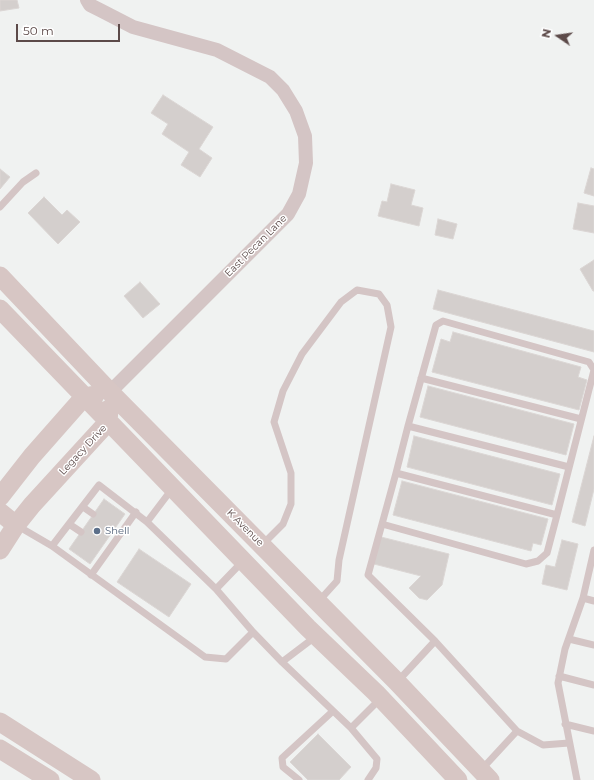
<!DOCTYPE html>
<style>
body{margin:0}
#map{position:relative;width:594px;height:780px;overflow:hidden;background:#f0f2f1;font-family:Montserrat,sans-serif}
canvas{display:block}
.north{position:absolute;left:538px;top:16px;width:40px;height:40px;-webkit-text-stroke:3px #fff;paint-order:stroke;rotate:283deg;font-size:11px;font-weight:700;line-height:16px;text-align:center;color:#5c4a49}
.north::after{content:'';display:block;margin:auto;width:14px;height:18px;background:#5c4a49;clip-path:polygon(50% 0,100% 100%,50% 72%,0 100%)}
.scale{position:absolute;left:16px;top:24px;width:104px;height:18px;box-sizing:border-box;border:2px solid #5c4a49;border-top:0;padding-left:5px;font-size:12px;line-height:14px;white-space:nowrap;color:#5c4a49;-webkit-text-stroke:3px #fff;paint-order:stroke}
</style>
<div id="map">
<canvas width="594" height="780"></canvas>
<div class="north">N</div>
<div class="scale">50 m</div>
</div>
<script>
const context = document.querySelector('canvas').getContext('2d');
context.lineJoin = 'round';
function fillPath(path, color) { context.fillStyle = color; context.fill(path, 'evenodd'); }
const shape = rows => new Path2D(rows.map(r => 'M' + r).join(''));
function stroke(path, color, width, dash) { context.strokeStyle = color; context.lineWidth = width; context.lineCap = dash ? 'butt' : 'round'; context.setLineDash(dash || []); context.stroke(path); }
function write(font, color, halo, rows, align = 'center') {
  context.font = font + ' Montserrat,sans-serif'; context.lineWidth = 3; context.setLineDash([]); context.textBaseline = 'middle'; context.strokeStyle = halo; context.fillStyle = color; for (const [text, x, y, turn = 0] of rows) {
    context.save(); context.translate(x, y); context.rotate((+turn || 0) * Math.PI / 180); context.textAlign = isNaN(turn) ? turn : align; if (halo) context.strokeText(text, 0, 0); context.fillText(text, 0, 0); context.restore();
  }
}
const building = shape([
 [0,0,17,0,19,8,0,11,0,0],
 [163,95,213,127,199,149,212,158,200,177,181,165,189,152,162,134,168,124,151,113,163,95],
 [591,168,594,169,594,196,584,193,591,168],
 [0,169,10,177,0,189,0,169],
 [391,184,415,190,411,205,423,208,419,226,378,216,382,201,387,202,391,184],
 [44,197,62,215,67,210,80,222,58,244,28,213,44,197],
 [578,203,594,206,594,233,573,229,578,203],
 [438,219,457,224,453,239,435,235,438,219],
 [594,260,594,291,593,291,580,269,594,260],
 [140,282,160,304,143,318,124,296,140,282],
 [438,290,594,331,594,352,433,309,438,290],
 [453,332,581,367,578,377,587,380,579,410,432,372,441,339,450,342,453,332],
 [428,386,574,424,566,455,420,417,428,386],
 [414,436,560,474,552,505,407,467,414,436],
 [594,436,594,489,585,526,572,522,594,436],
 [402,481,548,519,541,545,533,543,531,551,393,515,402,481],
 [104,499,125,514,90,564,69,549,104,499],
 [381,537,449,554,442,585,427,600,419,598,409,588,421,576,374,564,381,537],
 [562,540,578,544,567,590,542,584,546,565,555,567,562,540],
 [139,549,191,584,169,617,117,582,139,549],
 [318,734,351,767,339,780,308,780,290,762,318,734]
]);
const service = shape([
 [0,207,23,182,36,173],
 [421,378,581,419],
 [408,426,569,467],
 [396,473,557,515],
 [172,489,147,522,216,589],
 [83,507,93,514],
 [69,524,81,532],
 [382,524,526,564,538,561,547,553,557,515,594,370,589,362,443,321,436,325,408,426,396,473,368,575,435,641,397,682],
 [16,525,52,546,205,657,226,659,253,632,216,589,243,561],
 [262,545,283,524,291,504,291,473,274,422,283,391,302,354,341,302,357,290,379,294,387,305,391,327,339,560,337,581,318,602],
 [52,546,99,485,147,522],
 [91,575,136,512],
 [583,598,594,550],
 [253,632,282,662,315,637],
 [569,639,594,645],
 [435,641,517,731,481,770],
 [282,662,351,728,380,699],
 [559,676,594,685],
 [565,724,594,731],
 [351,728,377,759,376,768,368,780],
 [517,731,543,745,569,743],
 [299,780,283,767,282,758,333,711],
 [577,780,558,683,565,649,583,598,594,601]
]);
const minor = shape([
 [87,0,90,5,100,10,133,27,217,50,270,77,283,90,296,111,305,136,306,163,299,194,288,214,110,392]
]);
const secondary = shape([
 [0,276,110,392,397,682,490,780],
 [0,309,308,628,376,693,458,780],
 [0,497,32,456,84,397,95,395],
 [0,512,16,525],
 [0,550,16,525,32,505,108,422,109,409],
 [0,722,91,780],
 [0,749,50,780]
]);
const markers = [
 [97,531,4,"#5c6f8a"]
];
const streetNames = [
 ["East Pecan Lane",256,246,-45],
 ["Legacy Drive",83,450,-47],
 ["K Avenue",245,528,45]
];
const serviceNames = [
 ["Shell",105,531]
];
fillPath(building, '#d4cfcd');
stroke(building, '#dbd6d4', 1);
stroke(service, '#d4c5c5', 7);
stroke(minor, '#d4c5c5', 14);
stroke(secondary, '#d7c6c4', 19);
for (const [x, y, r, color] of markers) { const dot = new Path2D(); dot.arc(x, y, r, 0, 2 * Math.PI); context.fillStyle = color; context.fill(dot); stroke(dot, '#fff', 1.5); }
write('10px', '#5c4a49', '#fff', streetNames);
write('10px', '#4e5e75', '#fff', serviceNames, 'left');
</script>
